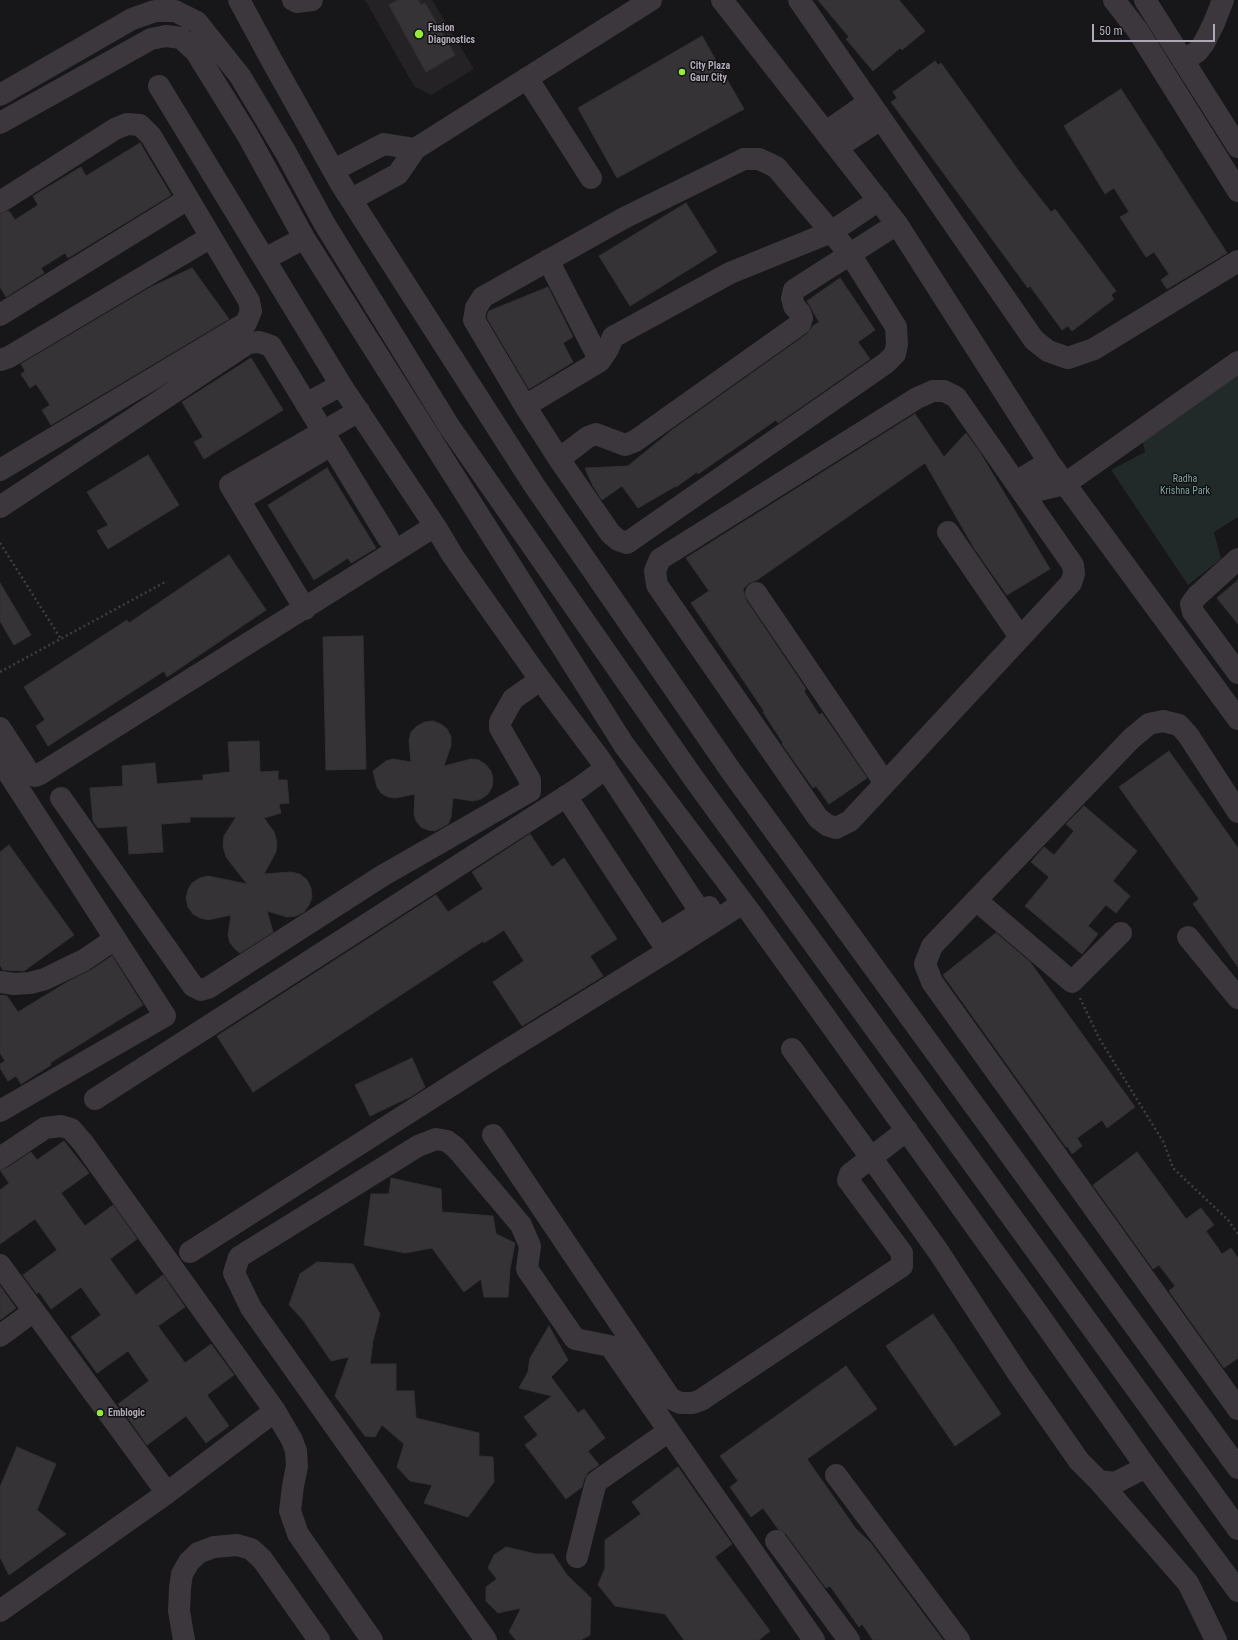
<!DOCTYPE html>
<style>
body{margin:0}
#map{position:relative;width:1238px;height:1640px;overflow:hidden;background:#171618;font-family:"Roboto Condensed",sans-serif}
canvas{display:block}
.scale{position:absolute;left:1092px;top:24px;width:123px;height:18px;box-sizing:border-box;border:2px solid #b0a8b7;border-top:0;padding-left:5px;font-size:12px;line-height:14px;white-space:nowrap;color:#b0a8b7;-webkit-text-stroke:3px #121113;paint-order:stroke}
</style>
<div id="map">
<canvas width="1238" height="1640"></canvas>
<div class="scale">50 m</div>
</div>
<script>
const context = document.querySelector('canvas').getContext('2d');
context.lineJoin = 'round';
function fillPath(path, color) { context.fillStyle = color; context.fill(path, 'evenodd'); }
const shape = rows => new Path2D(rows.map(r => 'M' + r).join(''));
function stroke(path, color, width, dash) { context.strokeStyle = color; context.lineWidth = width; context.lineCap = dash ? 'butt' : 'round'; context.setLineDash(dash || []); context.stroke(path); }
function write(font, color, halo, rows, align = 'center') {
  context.font = font + ' "Roboto Condensed",sans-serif'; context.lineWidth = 3; context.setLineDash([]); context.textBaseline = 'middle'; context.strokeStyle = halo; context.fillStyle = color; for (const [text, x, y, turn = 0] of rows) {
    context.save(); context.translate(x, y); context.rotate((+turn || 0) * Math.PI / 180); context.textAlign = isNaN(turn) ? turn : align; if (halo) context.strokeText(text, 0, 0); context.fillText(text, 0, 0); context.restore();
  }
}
const built = shape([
 [365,0,432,0,474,69,431,95,414,86]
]);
const green = shape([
 [1238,374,1238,517,1214,532,1221,559,1188,585,1111,470,1145,452,1141,434]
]);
const building = shape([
 [398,0,418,0,421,5,425,3,455,55,426,72,389,5,398,0],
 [818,0,899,0,925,31,902,50,900,48,873,71,846,39,849,37,818,0],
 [702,36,744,109,617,178,578,108,702,36],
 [935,61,938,65,941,63,1018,170,1051,212,1055,209,1116,291,1111,295,1114,299,1072,331,1068,326,1062,330,1030,286,1028,288,891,102,897,98,893,92,935,61],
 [1121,89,1227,253,1167,289,1161,280,1169,274,1154,252,1146,257,1120,217,1129,212,1114,188,1105,194,1064,126,1121,89],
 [140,143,171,195,68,258,65,253,41,268,44,273,6,297,0,287,0,214,9,211,15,220,38,205,33,196,81,167,86,176,140,143],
 [686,203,717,252,630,306,599,256,686,203],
 [192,268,229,319,51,425,42,410,50,405,36,384,30,388,21,374,25,371,21,364,151,287,192,268],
 [840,278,875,330,858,342,870,359,778,423,776,420,698,474,697,472,676,487,676,486,638,508,622,486,602,500,593,486,585,468,628,466,672,430,807,334,813,326,819,322,807,301,840,278],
 [548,287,573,337,563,343,573,362,529,389,487,318,488,313,489,311,548,287],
 [251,358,283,410,204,459,194,442,203,437,182,402,251,358],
 [915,414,944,457,966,433,979,451,1050,569,1007,595,974,548,925,463,757,580,749,583,743,589,746,600,806,689,804,691,819,715,822,713,867,778,829,804,816,786,813,788,782,744,783,743,763,712,764,711,691,603,709,591,686,558,915,414],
 [148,455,179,505,108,549,97,531,108,525,87,492,148,455],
 [327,468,376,548,351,563,348,558,314,580,268,505,327,468],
 [229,555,266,610,167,677,164,671,48,746,36,726,45,720,24,687,127,620,129,623,229,555],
 [1238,580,1238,624,1217,598,1238,580],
 [0,583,31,635,14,645,0,621,0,583],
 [363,636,366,769,326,770,323,637,363,636],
 [433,721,441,724,447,729,451,737,451,745,444,766,471,759,479,760,486,765,491,771,493,779,492,787,488,794,481,799,473,801,453,798,451,817,448,824,435,831,428,830,421,827,416,821,414,814,415,794,395,798,388,797,381,793,377,787,373,771,386,761,393,759,411,762,409,740,411,732,417,726,425,722,433,721],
 [259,741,260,772,278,771,278,780,287,780,289,803,279,804,281,813,264,818,274,832,277,842,276,852,264,874,291,872,300,874,307,880,311,888,312,897,309,905,304,912,296,916,287,917,267,911,273,932,240,953,236,950,230,943,228,935,231,915,208,920,200,918,193,914,188,907,186,898,188,890,192,883,200,878,208,876,247,884,226,857,223,846,224,836,236,817,190,817,190,822,161,824,163,852,129,854,127,826,98,828,93,821,90,788,123,786,122,766,155,763,157,784,203,780,203,775,230,772,228,742,259,741],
 [1169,751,1238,848,1238,967,1193,904,1199,899,1119,787,1169,751],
 [1084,806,1137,851,1113,881,1130,896,1116,913,1106,905,1088,926,1098,934,1082,954,1025,906,1049,877,1031,862,1044,847,1054,855,1074,831,1066,824,1084,806],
 [530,834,552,867,564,858,617,939,590,956,603,976,522,1026,493,982,524,961,504,930,484,943,483,941,253,1092,217,1036,436,895,448,912,483,889,472,872,530,834],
 [9,845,74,935,24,971,3,970,0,965,0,852,9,845],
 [996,933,1030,962,1135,1107,1107,1128,1102,1120,1077,1138,1082,1146,1072,1154,1067,1146,1066,1147,943,975,996,933],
 [112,956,143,1005,50,1063,51,1065,21,1084,16,1076,8,1081,0,1068,0,1064,5,1061,0,1053,0,995,7,996,18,1012,69,981,91,970,112,956],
 [412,1058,425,1087,412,1096,370,1116,355,1085,412,1058],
 [64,1141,89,1173,61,1193,85,1226,113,1205,137,1239,110,1259,136,1295,163,1275,185,1307,158,1326,185,1363,211,1344,234,1375,207,1395,229,1426,206,1443,186,1416,147,1445,118,1404,149,1381,128,1351,97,1373,71,1337,101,1315,81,1287,51,1309,39,1292,37,1294,23,1275,57,1250,35,1219,0,1244,0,1190,9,1183,0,1170,7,1168,31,1152,37,1160,64,1141],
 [1137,1152,1186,1219,1201,1208,1214,1225,1206,1231,1222,1254,1231,1248,1238,1258,1238,1358,1224,1368,1169,1291,1175,1286,1159,1265,1153,1269,1093,1185,1137,1152],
 [391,1178,441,1189,442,1212,493,1216,496,1234,515,1243,510,1269,508,1297,484,1297,481,1279,464,1292,432,1248,405,1253,364,1245,371,1194,389,1194,391,1178],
 [317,1262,353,1264,380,1314,373,1341,370,1364,396,1364,396,1391,414,1391,416,1418,479,1433,479,1456,493,1457,494,1482,468,1517,424,1503,432,1485,410,1481,397,1467,404,1444,382,1425,375,1437,365,1436,335,1396,349,1357,331,1361,303,1320,289,1305,300,1274,317,1262],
 [0,1286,16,1308,0,1320,0,1286],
 [933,1314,1001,1414,955,1446,886,1346,933,1314],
 [549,1326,568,1360,551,1377,578,1413,584,1409,605,1438,588,1451,599,1465,588,1472,584,1479,582,1487,566,1499,525,1445,538,1435,524,1417,552,1396,519,1388,528,1372,530,1358,549,1326],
 [846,1366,877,1409,807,1459,856,1529,870,1542,943,1640,873,1640,862,1624,859,1627,830,1586,826,1588,786,1534,778,1529,763,1508,751,1517,730,1487,738,1481,720,1456,846,1366],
 [17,1447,56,1464,37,1510,66,1534,9,1575,0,1557,0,1487,17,1447],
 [678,1467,732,1544,715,1557,770,1631,759,1640,684,1640,665,1614,615,1606,598,1585,605,1568,605,1540,641,1514,632,1502,678,1467],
 [506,1547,536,1554,553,1554,567,1575,591,1598,590,1635,581,1640,516,1640,509,1632,521,1608,498,1613,486,1601,486,1587,497,1579,488,1568,494,1555,506,1547]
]);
const path = shape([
 [0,543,61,639],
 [0,672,167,581],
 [1080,998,1099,1038,1164,1143,1173,1168,1228,1220,1238,1234]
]);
const minor = shape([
 [239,0,272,61,341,184,534,485,731,771,1238,1468],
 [293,0,297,2,312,0],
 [722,0,897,224,1049,462,1238,719],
 [799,0,1034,340,1048,351,1068,358,1094,349,1238,261],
 [1114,0,1138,31,1238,191],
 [1145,0,1238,147],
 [1183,61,1198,51,1204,43,1214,23,1223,0],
 [527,78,591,178],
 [159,86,341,385,435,526,453,556,534,671,599,758,709,925],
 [0,95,132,19,155,11,175,11,197,22,240,76,286,153,324,223,449,426,692,776,1238,1529],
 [0,123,151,39,166,36,181,38,196,52,248,136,304,238,624,745,750,912,1036,1311,1146,1467,1238,1591],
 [826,132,869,102],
 [838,147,881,119],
 [744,159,759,159,776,167,850,254,896,327,897,344,895,354,886,363,627,543,618,540,610,533,559,459,525,406,474,320,476,308,483,297,624,218,744,159],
 [334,170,384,144,415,149],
 [352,199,398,174,415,149,651,0],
 [0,202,115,129,127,124,140,125,151,136,249,301,251,311,246,323,0,470],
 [265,259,304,238],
 [548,260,600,361],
 [0,315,188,199],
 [0,360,9,357,211,237],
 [933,391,944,391,956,397,1073,565,1074,574,1071,583,850,821,836,828,827,825,818,818,657,585,655,571,660,559,917,398,933,391],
 [306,404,341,385],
 [525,406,600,361,608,349,613,337,730,273,831,232,879,200],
 [331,445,239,500,230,485,359,411],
 [559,459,588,437,596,434,625,445,635,441,800,324,802,318,800,313,794,306,792,298,794,290,897,224],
 [1016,482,1049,462],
 [1027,498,1039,490,1065,484,1238,362],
 [239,500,305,609],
 [0,507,248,343,259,342,271,346,388,538],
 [948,532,1020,637],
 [1238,559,1197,596,1191,604,1193,612,1238,673],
 [756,593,885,783],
 [0,728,30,774,35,776,40,774,435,526],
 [0,760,165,1016,0,1111],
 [566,796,659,938],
 [61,798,193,986,201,990,208,988,382,876,530,791,530,780,500,728,500,722,513,699,540,680],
 [1238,812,1188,735,1179,725,1163,721,1149,724,1132,738,932,946,925,964,932,982,1238,1409],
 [976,900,1072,982,1121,933],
 [1188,937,1238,998],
 [667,950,659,938,709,907],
 [0,982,14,984,30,983,45,979,84,960,115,939],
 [792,1049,883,1174,938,1251,1017,1372,1079,1461,1099,1481,1115,1483,1146,1467],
 [95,1099,579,788,606,768],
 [493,1135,670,1398,680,1403,693,1403,701,1400,902,1266,902,1253,848,1180,850,1174,907,1130],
 [0,1158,45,1128,61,1126,71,1129,84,1144,275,1411,292,1440,296,1451,297,1466,293,1486,290,1511,298,1534,372,1640],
 [190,1252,496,1057,668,951,743,903],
 [0,1265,34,1311],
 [0,1336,34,1311,167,1493],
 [836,1475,959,1640],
 [1099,1481,1188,1583,1216,1640],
 [776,1541,849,1640],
 [577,1557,596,1482,669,1431],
 [0,1611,167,1493,275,1411],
 [184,1640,179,1611,180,1588,182,1574,189,1562,198,1553,214,1547,237,1545,251,1549,262,1559,319,1640],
 [486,1640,251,1308,234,1273,239,1257,418,1146,436,1139,447,1141,456,1148,521,1225,530,1246,527,1269,575,1339,610,1346,814,1640]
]);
const markers = [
 [419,34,5,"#95eb3a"],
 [682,72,4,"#95eb3a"],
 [100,1413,4,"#95eb3a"]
];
const poiNames = [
 ["Fusion",428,28],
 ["Diagnostics",428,40],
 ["City Plaza",690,66],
 ["Gaur City",690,78],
 ["Emblogic",108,1413]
];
const parkNames = [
 ["Radha",1185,479],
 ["Krishna Park",1185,491]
];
fillPath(built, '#242225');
fillPath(green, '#222a29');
fillPath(building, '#363337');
stroke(building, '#333034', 1);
stroke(path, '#403d43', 2.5, [2, 3]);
stroke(minor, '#3b373c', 22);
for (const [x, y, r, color] of markers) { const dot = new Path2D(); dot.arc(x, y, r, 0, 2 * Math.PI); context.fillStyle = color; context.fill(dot); stroke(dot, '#121113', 1.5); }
write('bold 10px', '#b0a8b7', '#121113', poiNames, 'left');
write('10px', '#80a19e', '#121113', parkNames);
</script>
